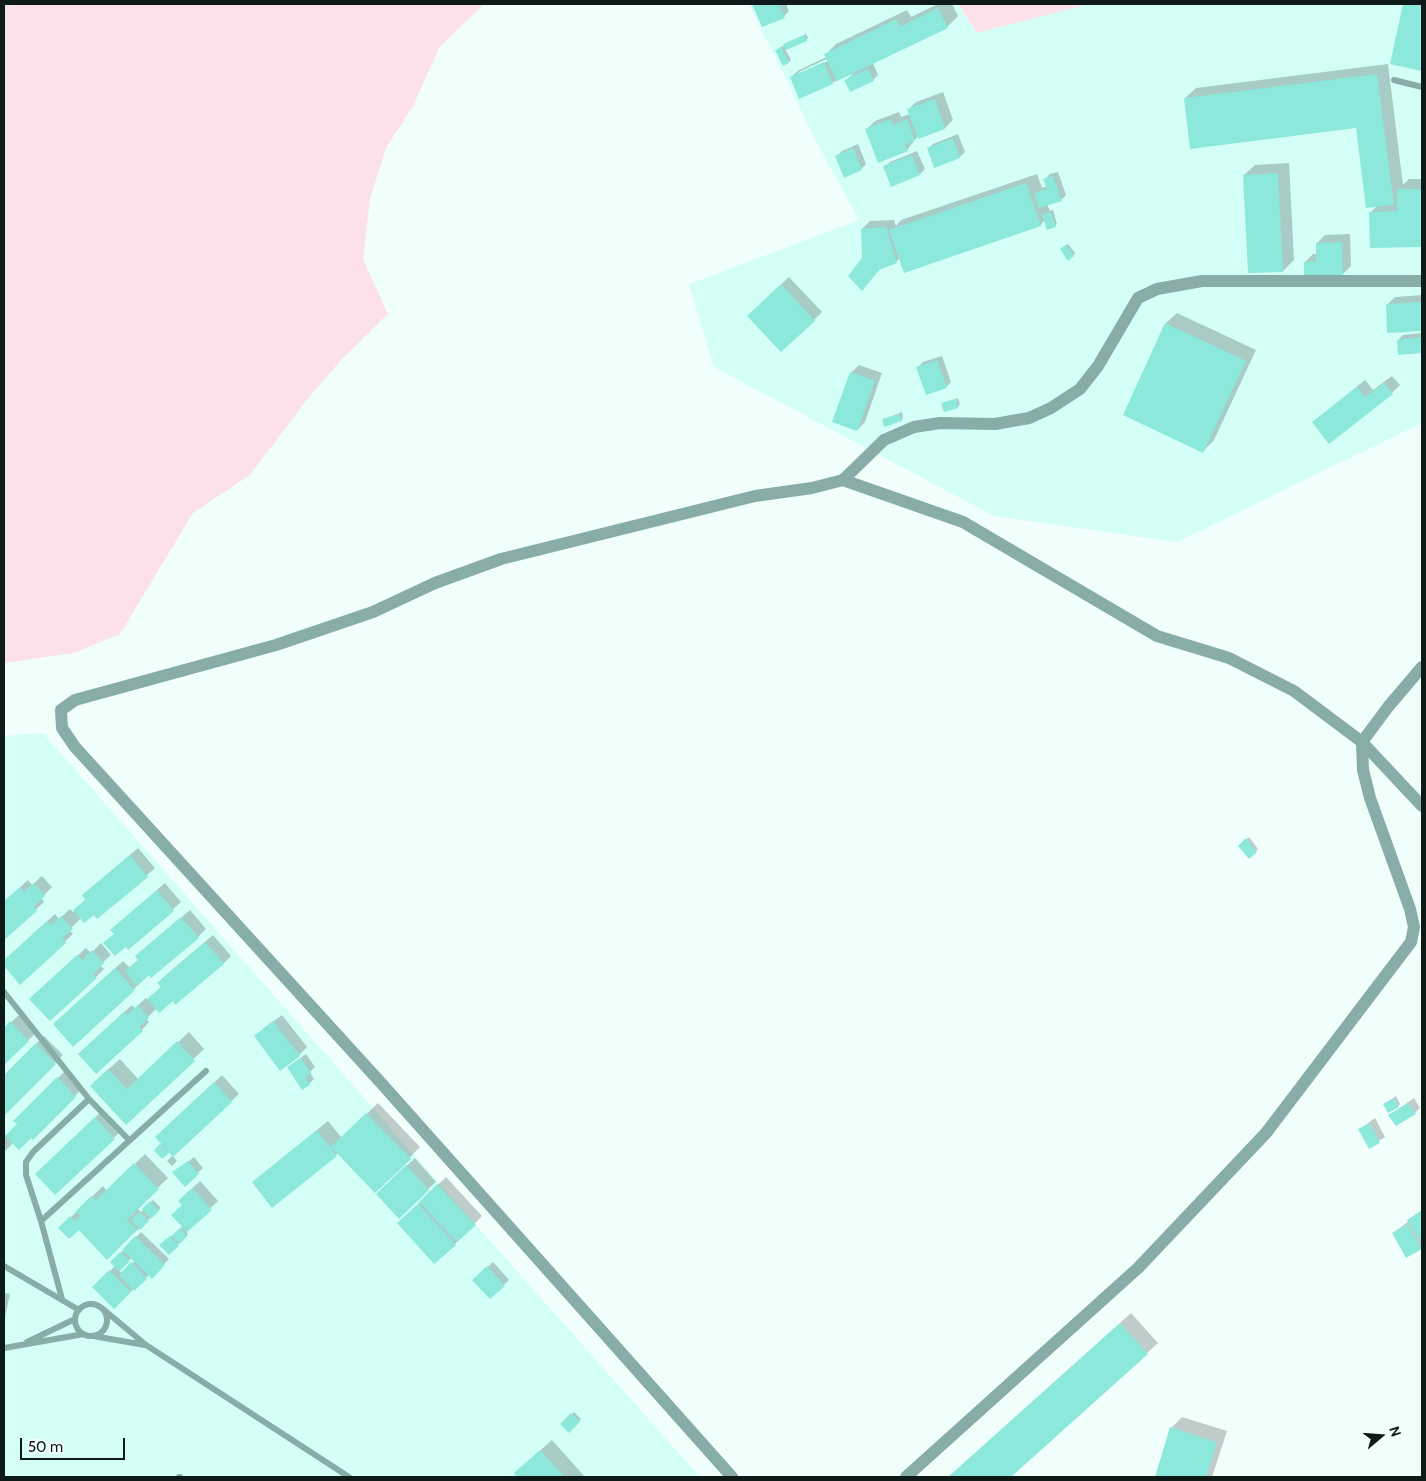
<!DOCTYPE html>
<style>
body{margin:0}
#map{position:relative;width:1426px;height:1481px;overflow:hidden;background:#f1fffc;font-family:Cabin,sans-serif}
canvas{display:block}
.frame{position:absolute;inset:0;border:5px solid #0e1a18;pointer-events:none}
.north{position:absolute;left:1356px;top:1411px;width:50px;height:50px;-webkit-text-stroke:4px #f1fffc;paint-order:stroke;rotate:72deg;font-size:14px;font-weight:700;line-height:20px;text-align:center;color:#0e1a18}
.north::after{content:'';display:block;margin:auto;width:18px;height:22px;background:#0e1a18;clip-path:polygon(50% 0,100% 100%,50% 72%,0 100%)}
.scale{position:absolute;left:20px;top:1438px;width:105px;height:22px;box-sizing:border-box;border:2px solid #0e1a18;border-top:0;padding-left:6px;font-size:15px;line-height:18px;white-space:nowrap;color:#0e1a18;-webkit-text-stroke:4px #f1fffc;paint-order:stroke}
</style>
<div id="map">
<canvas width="1426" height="1481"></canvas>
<div class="frame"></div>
<div class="north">N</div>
<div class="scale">50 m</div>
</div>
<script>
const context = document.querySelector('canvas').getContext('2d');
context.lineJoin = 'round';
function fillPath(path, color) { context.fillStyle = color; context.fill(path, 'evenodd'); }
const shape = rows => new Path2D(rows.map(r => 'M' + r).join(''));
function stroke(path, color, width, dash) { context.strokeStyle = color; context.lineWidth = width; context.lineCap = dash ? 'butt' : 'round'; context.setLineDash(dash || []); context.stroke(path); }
const built = shape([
 [749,4,958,4,977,33,1089,4,1422,4,1422,423,1177,542,994,516,714,367,689,284,859,220,816,141],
 [43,733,476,1225,700,1477,4,1477,4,736]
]);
const green = shape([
 [4,4,484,4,439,48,413,106,386,148,370,199,363,259,388,314,341,360,309,397,250,475,193,513,120,634,74,653,4,663],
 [958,4,1089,4,977,33]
]);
const shadow = shape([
 [754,4,786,4,789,11,784,16,763,26],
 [938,4,952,4,958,16,947,27,873,63,878,75,873,80,846,80,854,73,800,97,791,77,799,70,827,57,825,55,836,44,907,10,911,17],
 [829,58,830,60,799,74,799,72],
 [1405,4,1422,4,1422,70,1392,63],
 [806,34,808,38,806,40,785,49,791,60,789,62,779,48],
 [1388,64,1403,185,1409,179,1422,179,1422,246,1371,247,1371,212,1378,205,1357,127,1185,98,1196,88],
 [943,92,953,120,945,128,918,136,907,150,867,129,875,121,899,112,901,117,910,114,908,110,916,102],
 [958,134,965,152,960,157,935,166,928,149,933,144],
 [858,144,866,164,861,169,837,156,842,151],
 [917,151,925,169,920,174,885,167,890,162],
 [1289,163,1294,260,1283,271,1244,175,1255,165],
 [1058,172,1066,195,1061,200,1047,204,1050,211,1053,210,1057,224,1055,226,1045,220,1040,225,900,258,896,262,881,268,862,289,862,229,870,221,894,220,896,226,901,220,1037,174,1042,188,1047,186,1045,179,1050,174],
 [1350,234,1351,266,1343,274,1305,262,1313,254,1317,254,1317,243,1325,235],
 [1068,244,1075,253,1073,256,1063,247],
 [789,277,822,312,814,320,757,308],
 [1422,295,1422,330,1389,332,1387,305,1395,297],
 [1177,313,1256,350,1214,440,1203,451,1125,414,1166,323],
 [1422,333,1422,352,1399,354,1398,340,1403,335],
 [942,356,951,382,946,387,918,367,923,362],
 [859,365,882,373,865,422,857,430,851,373],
 [1392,376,1400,385,1392,393,1313,422,1365,380,1373,390],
 [958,398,960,404,957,407,943,403],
 [902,412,903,418,901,420,883,420],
 [1249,837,1258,849,1249,857,1240,846],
 [138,848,155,868,98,918,94,913,81,918,69,930,73,934,20,983,4,965,4,961,55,914,59,919,70,909,73,912,87,899,91,888],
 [42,876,52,887,41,898,44,902,4,939,4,902,28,880,32,885],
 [165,883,181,902,128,949,115,933,120,922],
 [190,910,206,929,198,937,149,974,134,989,63,1017,123,961,130,968,139,959,145,948],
 [213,935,231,956,223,964,173,1000,156,1009,146,1019,149,1022,142,1030,87,1046,132,1005,135,1008,146,998,148,1000,162,986,158,983,166,975],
 [101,943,111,955,100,965,104,969,96,977,39,991,86,948,91,953],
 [19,1015,36,1033,4,1063,4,1029],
 [282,1015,307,1047,299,1055,263,1029],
 [189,1032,204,1049,126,1123,102,1075,120,1059,138,1079],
 [44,1036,63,1055,4,1114,4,1076],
 [306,1054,315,1067,310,1072,314,1079,309,1084,288,1067],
 [65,1071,83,1088,33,1138,31,1136,13,1143,4,1152,4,1132,7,1136,19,1124,15,1121],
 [222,1075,239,1094,173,1156,177,1161,172,1166,167,1161,173,1155,169,1151,162,1158,156,1150,162,1144,164,1130],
 [1396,1096,1400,1104,1398,1106,1384,1104],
 [1414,1098,1420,1108,1415,1113,1390,1115],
 [378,1103,420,1147,375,1192,338,1153,272,1206,265,1172,328,1121,342,1138],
 [103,1110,122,1130,55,1193,37,1174],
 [1375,1118,1385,1137,1369,1147,1360,1129],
 [145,1154,168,1178,137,1208,141,1212,153,1200,161,1208,107,1258,79,1228,60,1228,103,1186,107,1191],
 [194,1157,203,1168,185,1185,174,1173],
 [415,1158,436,1182,428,1189,385,1186],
 [446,1177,482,1216,455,1244,406,1216],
 [200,1181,218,1201,186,1231,188,1234,169,1254,161,1245,183,1226,183,1205,187,1193],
 [1422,1211,1422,1247,1421,1248,1393,1233],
 [141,1232,169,1259,152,1277,149,1275,114,1307,94,1287,115,1266,112,1262],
 [132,1257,135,1261,122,1273,119,1270],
 [493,1262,509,1280,490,1298,474,1280],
 [4,1293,10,1294,4,1322],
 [1131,1313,1158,1343,1147,1353,1009,1477,949,1477],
 [574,1412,581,1419,569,1431,562,1424],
 [1182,1417,1227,1431,1212,1477,1156,1477,1171,1428],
 [552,1440,585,1477,519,1477,515,1473]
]);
const building = shape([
 [752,4,779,4,785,18,762,27],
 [1403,4,1422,4,1422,71,1390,64],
 [938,8,948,28,837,81,824,54,897,19,900,27],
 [804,35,807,41,786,50,783,44],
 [781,47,789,63,783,66,775,50],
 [824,62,833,84,799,99,790,77],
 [868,69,874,81,850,92,844,80],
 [1377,74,1394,205,1366,208,1356,128,1190,149,1184,98],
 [935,99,945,129,918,139,907,109],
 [891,119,893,125,907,119,915,141,905,145,908,151,878,163,865,129],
 [953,138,960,158,934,168,927,148],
 [853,148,862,170,844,178,835,156],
 [912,155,920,175,891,187,883,166],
 [1278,173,1283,272,1248,273,1243,175],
 [1053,176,1062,201,1039,208,1034,193,1047,189,1043,179],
 [1026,183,1041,226,904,273,889,230],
 [1397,189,1422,189,1422,247,1370,248,1369,212,1397,211],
 [1051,212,1056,227,1047,230,1042,215],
 [886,227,897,263,879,270,862,291,848,276,862,258,861,229],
 [1342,242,1343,275,1304,276,1304,262,1316,261,1316,243],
 [1066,245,1074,256,1068,261,1060,249],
 [781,284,815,321,781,352,747,316],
 [1422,302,1422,331,1387,333,1386,304],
 [1165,323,1246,361,1203,453,1123,415],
 [1422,337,1422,353,1398,355,1397,340],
 [937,360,947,388,926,395,916,367],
 [850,372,875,381,857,431,832,422],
 [1384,383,1393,394,1329,444,1312,422,1357,387,1365,397],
 [956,399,958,408,944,412,941,403],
 [899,414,902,421,884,427,882,419],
 [1246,838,1257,852,1249,859,1238,846],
 [130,855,148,877,97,919,94,915,84,923,73,910,85,900,82,895],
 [34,883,45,896,34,906,37,911,4,940,4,901,20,887,24,892],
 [157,890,174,911,128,950,126,947,115,956,103,943,114,934,110,930],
 [61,916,73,929,62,938,66,943,20,985,4,966,4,960,47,921,51,925],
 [181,917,199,938,151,978,149,975,137,986,125,971,138,960,135,956],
 [205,942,224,964,175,1005,173,1001,159,1013,147,999,161,987,157,983],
 [92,950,104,963,93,974,97,978,50,1021,29,999,77,955,82,960],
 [115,968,135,990,73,1047,53,1024],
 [138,1005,149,1018,139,1027,143,1031,96,1074,78,1054,124,1012,127,1015],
 [10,1021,29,1041,4,1065,4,1028],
 [273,1021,300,1056,280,1071,254,1036],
 [177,1041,195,1061,126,1125,90,1086,108,1069,127,1089],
 [36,1043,56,1064,4,1116,4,1075],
 [301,1058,311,1073,305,1077,310,1085,302,1090,287,1067],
 [57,1077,76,1097,33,1140,31,1138,19,1150,5,1136,17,1124,13,1121],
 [214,1082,232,1102,173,1157,155,1137],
 [1394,1098,1399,1107,1388,1113,1383,1104],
 [1408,1103,1416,1114,1396,1126,1388,1115],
 [366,1113,411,1159,375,1193,331,1147],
 [95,1117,115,1139,55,1195,35,1174],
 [1370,1123,1380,1143,1369,1149,1358,1129],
 [317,1130,337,1156,272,1208,252,1182],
 [160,1144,169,1153,162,1159,154,1150],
 [188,1161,199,1174,185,1187,172,1172],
 [134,1163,159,1189,127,1220,137,1230,107,1260,79,1230,69,1239,58,1228,70,1216,74,1221,80,1216,76,1211,91,1196,96,1200],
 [406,1165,429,1190,399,1219,376,1194],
 [437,1184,476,1225,457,1242,419,1202],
 [192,1188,212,1210,187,1232,171,1215,182,1205,178,1201],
 [150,1201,159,1211,151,1219,142,1209],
 [418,1204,456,1245,434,1264,397,1223],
 [1422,1210,1422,1243,1407,1220],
 [140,1212,149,1221,140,1230,131,1220],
 [1408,1224,1422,1249,1406,1258,1392,1233],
 [180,1228,187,1236,180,1244,172,1236],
 [135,1236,165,1265,152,1279,122,1250],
 [170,1236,179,1246,169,1255,159,1245],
 [120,1252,130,1261,119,1272,110,1262],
 [131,1262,147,1279,134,1291,119,1275],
 [487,1266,505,1286,490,1299,472,1280],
 [109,1270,131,1292,114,1309,92,1287],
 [1120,1323,1148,1354,1011,1477,948,1477],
 [571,1413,580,1422,569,1433,560,1424],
 [1170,1427,1217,1442,1206,1477,1155,1477],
 [540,1450,565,1477,517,1477,514,1473]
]);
const lane = shape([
 [1394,80,1422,87],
 [4,992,89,1099,129,1140],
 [41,1221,206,1071],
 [4,1266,79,1310],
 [62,1299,41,1221,26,1175,26,1162,33,1152,89,1099],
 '75 1320a16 16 0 1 1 32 0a16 16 0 1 1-32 0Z',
 [103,1309,146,1345,349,1477],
 [93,1336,145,1345],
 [27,1342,75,1319],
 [4,1348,84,1334],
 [179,1477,180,1477]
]);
const street = shape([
 [843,480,963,522,1157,636,1229,658,1294,691,1362,742,1422,806],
 [732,1477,382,1084,75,747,62,728,61,710,75,700,276,645,373,612,435,583,501,559,755,496,812,488,843,480,884,440,914,427,940,423,995,424,1029,418,1051,408,1080,389,1098,366,1138,298,1157,289,1202,281,1422,281],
 [906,1477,1138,1268,1266,1133,1411,942,1414,927,1410,909,1370,798,1363,770,1362,742,1388,707,1422,667]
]);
fillPath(built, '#d3fff7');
fillPath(green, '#fce1ea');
fillPath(shadow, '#0003');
fillPath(building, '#8be8db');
stroke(lane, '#88aca7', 6);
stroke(street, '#88aca7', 12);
</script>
